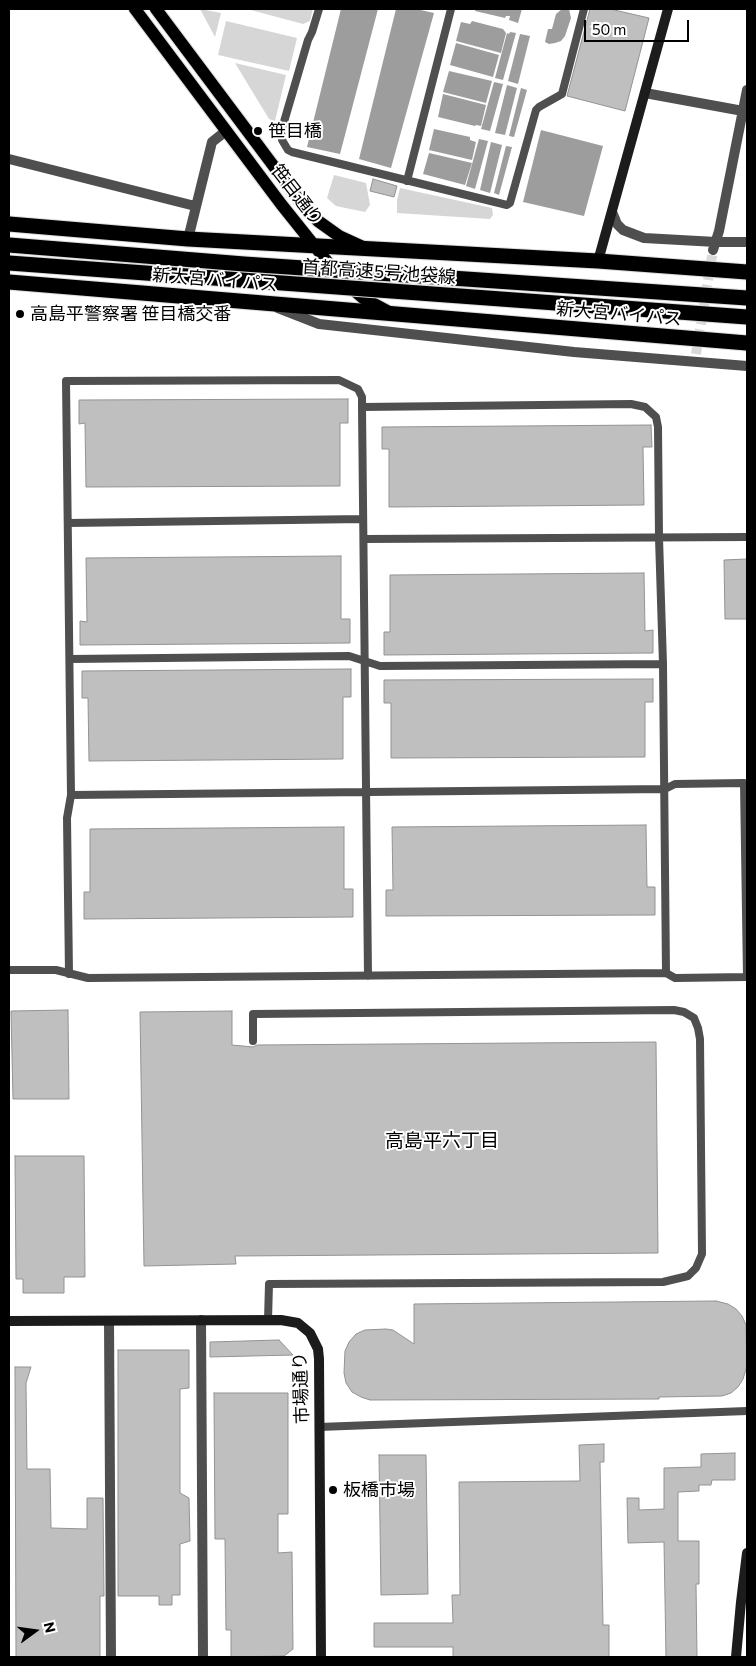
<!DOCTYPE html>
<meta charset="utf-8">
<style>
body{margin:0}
#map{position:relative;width:756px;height:1666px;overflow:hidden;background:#fff;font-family:Commissioner,sans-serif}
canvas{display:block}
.frame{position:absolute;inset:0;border:10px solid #000;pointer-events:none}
.north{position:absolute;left:10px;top:1606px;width:50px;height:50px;-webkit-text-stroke:4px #fff;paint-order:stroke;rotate:76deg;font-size:14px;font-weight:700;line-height:20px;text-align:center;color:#000}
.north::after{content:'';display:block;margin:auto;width:18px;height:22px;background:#000;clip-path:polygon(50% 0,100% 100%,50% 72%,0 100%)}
.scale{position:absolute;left:584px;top:20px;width:105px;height:22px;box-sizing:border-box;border:2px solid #000;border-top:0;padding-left:6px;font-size:15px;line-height:18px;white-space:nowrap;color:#000;-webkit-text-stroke:4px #fff;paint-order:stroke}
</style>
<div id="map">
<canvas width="756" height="1666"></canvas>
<div class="frame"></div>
<div class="north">N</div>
<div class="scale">50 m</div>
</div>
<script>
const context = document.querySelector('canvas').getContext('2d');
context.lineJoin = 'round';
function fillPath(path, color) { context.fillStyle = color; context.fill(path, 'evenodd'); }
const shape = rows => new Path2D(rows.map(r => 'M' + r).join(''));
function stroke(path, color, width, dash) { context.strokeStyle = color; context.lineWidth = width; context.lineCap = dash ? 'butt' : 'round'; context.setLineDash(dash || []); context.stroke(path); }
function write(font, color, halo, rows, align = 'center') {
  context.font = font + ' Commissioner,"Noto Sans JP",sans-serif'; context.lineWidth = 4; context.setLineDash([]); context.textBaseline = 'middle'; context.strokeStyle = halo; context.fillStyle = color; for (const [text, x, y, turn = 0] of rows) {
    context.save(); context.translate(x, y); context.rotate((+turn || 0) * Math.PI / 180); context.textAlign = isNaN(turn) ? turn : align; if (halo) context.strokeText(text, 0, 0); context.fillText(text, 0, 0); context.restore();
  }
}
const green = shape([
 [200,9,221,13,215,37],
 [247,9,313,9,310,21,303,24],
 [226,21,297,38,289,71,218,55],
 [235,63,286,75,275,121,269,119],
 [334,175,366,183,370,205,365,212,336,206,327,198],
 [400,188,492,208,493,215,490,219,397,213,397,200]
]);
const water = shape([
 [341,9,378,9,340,154,307,147],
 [396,9,416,9,434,13,391,168,359,159],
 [476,9,522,9,518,23,509,20,510,16,506,16,505,18,475,11],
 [562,9,569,9,571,18,565,36,561,41,555,43,549,44,545,42,548,29,552,29,556,14],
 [472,21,503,29,506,33,501,53,456,41,461,22,470,24],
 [510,32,516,33,503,80,495,78,507,33,509,34],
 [520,34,530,36,518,84,508,81],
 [456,43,499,55,493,77,450,65],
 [449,71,492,81,486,103,443,92],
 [494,82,503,84,490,131,481,129],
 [507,85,517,88,505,135,495,133],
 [521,88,527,90,514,137,509,136],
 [443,94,486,105,481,126,476,125,475,126,438,117],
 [434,129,470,137,470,140,476,142,472,160,429,150],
 [541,130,603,146,584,216,523,202],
 [479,139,488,141,475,189,466,186],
 [491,142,502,145,490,193,480,190],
 [506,146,512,147,499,195,494,193],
 [429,153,472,163,465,185,423,174]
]);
const building = shape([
 [590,9,610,9,649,18,625,111,567,96,590,9],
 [373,179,397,186,394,197,370,191,373,179],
 [348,399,348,423,340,423,340,486,86,487,85,423,79,424,79,400,348,399],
 [651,425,652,447,643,447,644,505,389,507,389,449,382,449,382,427,651,425],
 [341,556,341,619,350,619,350,643,80,645,80,621,87,622,86,558,341,556],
 [747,559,747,619,725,619,724,560,747,559],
 [644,573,645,631,653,630,653,653,384,655,384,632,390,632,390,575,644,573],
 [351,669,351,697,343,697,343,759,89,761,88,698,82,698,82,671,351,669],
 [653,679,653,702,645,702,645,757,391,758,391,703,384,703,384,680,653,679],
 [646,825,647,887,655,887,655,915,386,916,386,890,393,890,392,827,646,825],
 [344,827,344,889,353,889,353,917,84,919,84,892,90,892,90,829,344,827],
 [68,1010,69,1099,13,1099,11,1011,68,1010],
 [232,1011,232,1045,253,1047,257,1045,656,1042,658,1253,235,1256,236,1264,144,1266,140,1012,232,1011],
 [15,1156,84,1156,85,1277,64,1277,64,1293,23,1293,23,1279,16,1279,15,1156],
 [716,1301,728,1304,736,1309,742,1316,746,1325,747,1366,743,1379,738,1387,731,1393,722,1396,659,1397,659,1399,370,1400,361,1397,352,1392,346,1383,344,1373,345,1351,349,1342,356,1334,365,1330,386,1329,393,1330,414,1344,414,1304,716,1301],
 [279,1340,293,1355,210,1357,210,1342,279,1340],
 [118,1350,189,1350,189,1388,180,1389,180,1493,189,1498,190,1541,180,1544,180,1595,172,1595,172,1605,159,1605,159,1596,118,1596,118,1350],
 [15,1367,31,1367,26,1383,27,1469,50,1469,51,1528,87,1529,87,1498,103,1498,104,1596,100,1596,100,1657,16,1657,15,1367],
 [214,1393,288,1393,288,1514,278,1514,278,1553,292,1552,293,1649,284,1656,231,1657,231,1630,226,1630,225,1539,215,1539,214,1393],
 [604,1444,604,1462,600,1462,603,1625,609,1625,609,1657,453,1657,453,1647,374,1647,374,1623,453,1623,452,1595,460,1595,459,1482,580,1481,579,1445,604,1444],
 [735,1453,735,1480,712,1480,711,1485,699,1485,699,1491,678,1492,678,1541,699,1541,699,1584,696,1584,697,1657,666,1657,664,1542,628,1543,627,1498,639,1498,639,1510,664,1509,664,1468,701,1467,701,1454,735,1453],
 [379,1455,426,1455,428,1594,381,1595,379,1455]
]);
const streetTunnel = shape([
 [696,354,713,250]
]);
const lane = shape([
 [319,9,312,32,308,40,281,132,282,140,288,150,292,152,507,205,510,203,536,110,539,107,562,94,584,9],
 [407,181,451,9],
 [362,407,368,976],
 [68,523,363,519],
 [364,539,747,537],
 [70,659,349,656,380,666,663,664],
 [9,970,56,970,88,978,666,973,675,978,747,977,744,783,675,784,665,789,71,795],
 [69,974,67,818,71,795,66,381,339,380,358,389,362,397,362,407,631,404,645,407,656,417,658,427,659,538,663,664,666,973],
 [253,1041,253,1014,674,1010,684,1012,694,1018,698,1028,700,1039,702,1254,696,1268,688,1276,663,1282,269,1284,268,1320],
 [319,1427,747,1411]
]);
const street = shape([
 [645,93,743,111],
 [9,159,195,206],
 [612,212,617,224,623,230,644,238,716,242,747,242],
 [188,239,212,142,226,131],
 [713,250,719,231,747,90],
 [278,308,319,324,574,352,747,366],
 [201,1320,203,1657],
 [109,1322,111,1657]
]);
const secondary = shape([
 [598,261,668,9],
 [9,1321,281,1320,298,1323,310,1333,318,1349,319,1359,321,1657],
 [736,1657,741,1602,747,1553]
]);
const primary = shape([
 [135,9,281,204,341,279,363,298,391,313],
 [156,9,305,208,318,221,339,236,363,247]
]);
const highway = shape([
 [9,224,188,239,598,261,747,272],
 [9,282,747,343]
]);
const highwayBridge = shape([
 [9,245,244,264,747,298],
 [9,263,747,317]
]);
const markers = [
 [258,131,5,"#000"],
 [20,314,5,"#000"],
 [333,1490,5,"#000"]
];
const poiNames = [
 ["笹目橋",268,131],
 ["高島平警察署 笹目橋交番",30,314],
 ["板橋市場",343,1490]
];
const streetNames = [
 ["笹目通り",297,195,52],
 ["首都高速5号池袋線",379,272,4],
 ["新大宮バイパス",215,280,5],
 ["新大宮バイパス",619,314,5],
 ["市場通り",301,1388,-92]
];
const neighbourhoodNames = [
 ["高島平六丁目",442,1141]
];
fillPath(green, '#d6d6d6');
fillPath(water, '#9d9d9d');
fillPath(building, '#bfbfbf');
stroke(building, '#939393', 1);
stroke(streetTunnel, '#d9d9d9', 10, [10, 5]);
stroke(primary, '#dbdbdb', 14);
stroke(highway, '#dbdbdb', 17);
stroke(lane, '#4f4f4f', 8);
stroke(street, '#4f4f4f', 10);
stroke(secondary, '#1c1c1c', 10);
stroke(primary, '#000', 12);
stroke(highway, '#000', 15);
stroke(highwayBridge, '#dbdbdb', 17, []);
stroke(highwayBridge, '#000', 15);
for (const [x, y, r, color] of markers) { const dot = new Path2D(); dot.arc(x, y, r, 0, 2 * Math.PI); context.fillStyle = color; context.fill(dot); stroke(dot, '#fff', 2); }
write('18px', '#000', '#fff', poiNames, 'left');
write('18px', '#000', '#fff', streetNames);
write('19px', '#000', '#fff', neighbourhoodNames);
</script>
